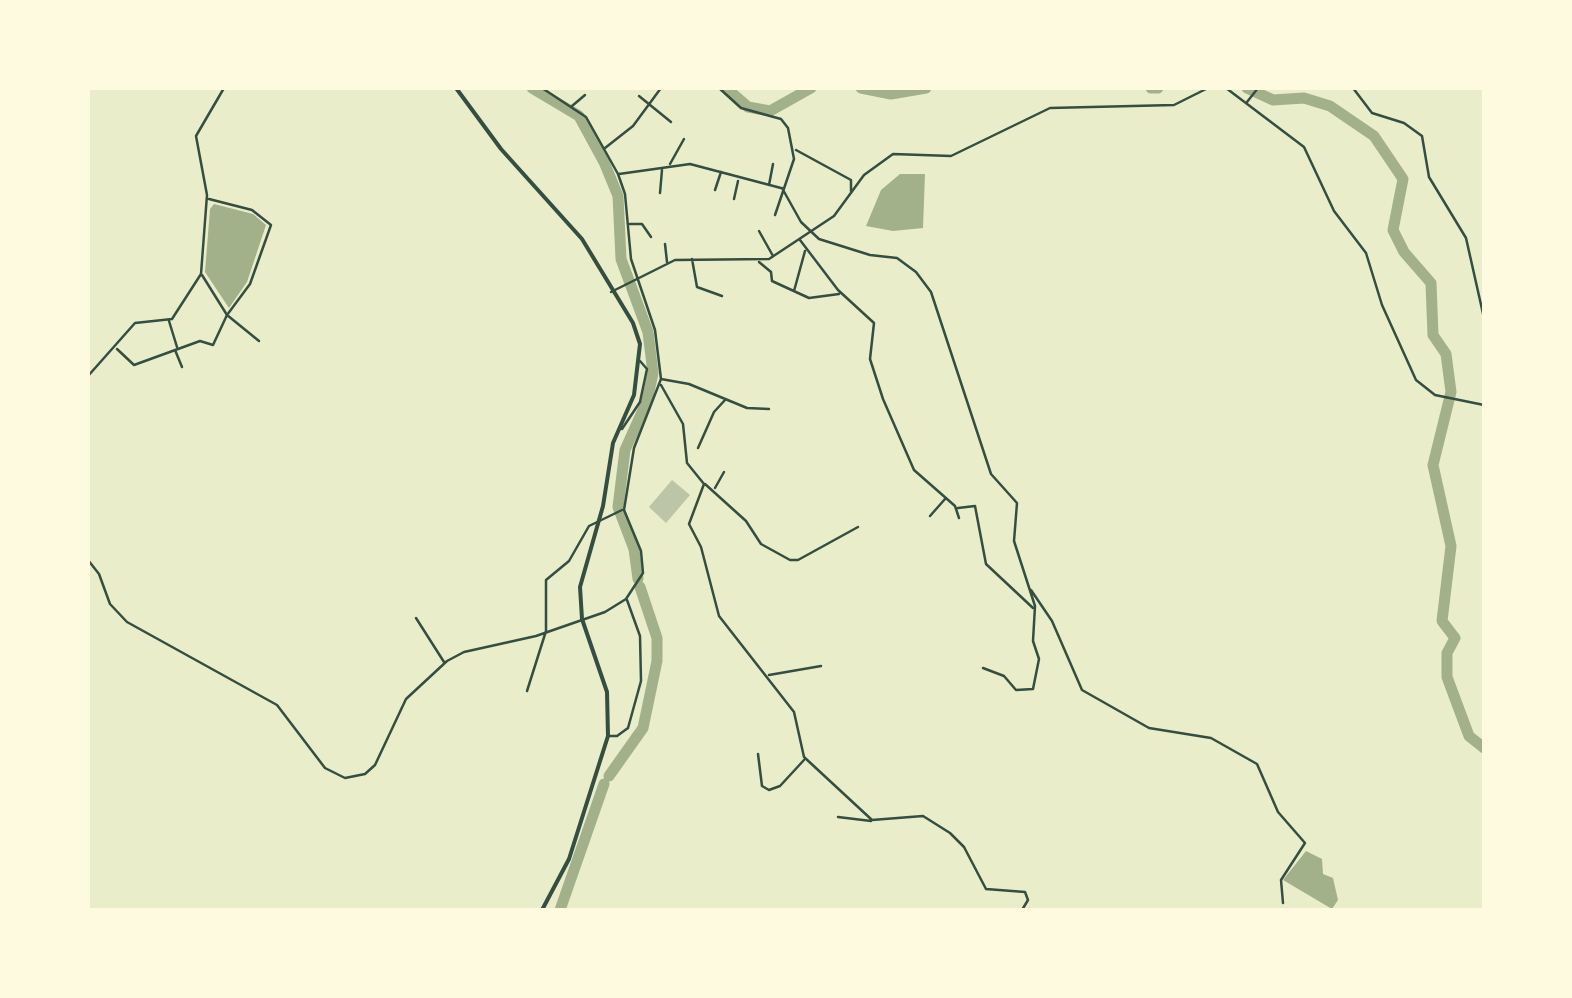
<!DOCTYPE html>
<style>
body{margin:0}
#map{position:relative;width:1572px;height:998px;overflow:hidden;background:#e9edc9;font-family:Rubik,sans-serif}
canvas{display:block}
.frame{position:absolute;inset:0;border:90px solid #fefae0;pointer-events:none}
</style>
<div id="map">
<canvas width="1572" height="998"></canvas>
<div class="frame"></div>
</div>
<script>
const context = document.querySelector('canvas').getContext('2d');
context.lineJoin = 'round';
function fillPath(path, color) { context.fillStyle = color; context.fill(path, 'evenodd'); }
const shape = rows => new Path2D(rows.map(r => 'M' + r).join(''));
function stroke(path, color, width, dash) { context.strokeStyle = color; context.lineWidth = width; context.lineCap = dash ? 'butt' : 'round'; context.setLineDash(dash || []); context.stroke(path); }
const water = shape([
 [900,174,925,174,923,228,893,231,866,226,881,190],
 [214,204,253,214,266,225,247,282,229,308,205,272,210,209],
 [1306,851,1322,859,1323,874,1333,878,1338,900,1332,909,1283,880]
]);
const river = shape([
 [532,88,579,116,604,162,618,196,621,259,648,332,653,373,647,401,625,450,618,507,634,549,638,579],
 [726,88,748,107,770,111,811,88],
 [861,88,891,94,926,88],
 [1151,88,1158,88],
 [1247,88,1273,100,1304,98,1330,106,1374,136,1403,179,1393,230,1404,252,1431,283,1433,335,1446,354,1451,392,1433,465,1451,546,1442,621,1455,638,1447,653,1447,677,1469,736,1484,748],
 [609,776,643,728,657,661,657,638,640,587],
 [560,910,604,784]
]);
const building = shape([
 [672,480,690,495,666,523,649,507]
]);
const minor = shape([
 [290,88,291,88],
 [719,88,741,108,781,119,788,128,794,159,775,215],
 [1226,88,1304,147,1334,211,1366,253,1382,305,1416,380,1435,395,1484,405],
 [1353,88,1372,113,1404,123,1422,136,1429,177,1466,238,1484,318],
 [639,96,671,122],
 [1247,102,1258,88],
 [572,106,585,95],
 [605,148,633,126,661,88],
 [796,150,851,180,851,191],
 [670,164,684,139],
 [619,174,690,164,781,188],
 [769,185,773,164],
 [782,188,801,222,819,239,870,255,897,258,916,272,931,292,991,474,1017,503,1014,541,1035,606,1033,641,1039,659,1033,689,1016,690,1004,676,983,668],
 [715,190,721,172],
 [660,193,662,170],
 [734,199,738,181],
 [630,224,642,224,651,237],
 [759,231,773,256],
 [800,240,838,290,874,323,870,359,883,399,914,470,955,506,959,518],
 [665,244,667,262],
 [692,259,697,287,722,296],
 [759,262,771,272,772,281,809,298,839,294],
 [202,275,227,315,259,341],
 [794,291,805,251],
 [611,292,675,260,769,259,834,216,864,175,893,154,951,156,1050,108,1174,105,1208,88],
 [169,321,177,347],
 [117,349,134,365,200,341,213,345,227,315,250,284,271,225,252,210,209,199],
 [175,350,182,367],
 [88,376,135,323,172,319,201,274,207,195,196,136,224,88],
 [661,379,689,384,747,408,769,409],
 [661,385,683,424,687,463,704,484,689,524,701,547,719,616,794,712,804,757,872,820,923,816,950,833,964,847,986,889,1025,892,1028,900,1022,910],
 [622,429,640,402,647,369,640,361],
 [698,448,714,412,725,400],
 [705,484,746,521,761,544,790,560,798,560,858,527],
 [715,488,724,472],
 [958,508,975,506,986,564,1033,608],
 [930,516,945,499],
 [88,560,99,574,110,604,127,622,277,705,325,768,345,778,365,774,375,765,406,699,447,661,464,652,536,636,605,612,626,599,643,573,641,551,624,510,634,448,661,379,655,330,631,259,625,194,618,174,586,117,542,88],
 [1031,590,1052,621,1082,690,1149,728,1211,738,1257,764,1278,812,1305,843,1281,880,1283,903],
 [416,618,444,662],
 [769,675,821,666],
 [527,691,546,631,546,580,569,561,589,526,622,510],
 [608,736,617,736,628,728,641,681,640,636,627,600],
 [758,754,762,786,769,790,780,786,804,760],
 [838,817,871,821]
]);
const tertiary = shape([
 [456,88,501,149,582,239,633,323,640,344,634,395,613,443,603,506,580,587,582,619,607,692,608,736,569,859,542,910]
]);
fillPath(water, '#a3b18a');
stroke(river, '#a3b18a', 11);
fillPath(building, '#bcc5a7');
stroke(minor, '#344e41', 2.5);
stroke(tertiary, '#344e41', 4);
</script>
